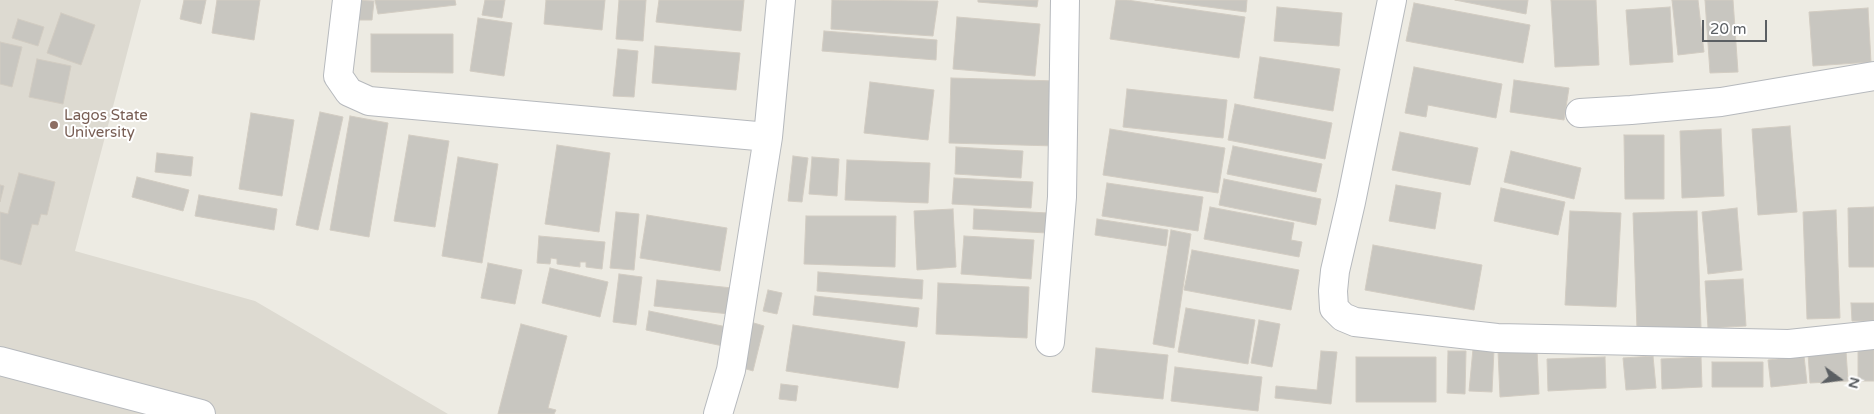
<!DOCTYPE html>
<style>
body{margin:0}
#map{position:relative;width:1874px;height:414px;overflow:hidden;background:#edebe3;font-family:"Varela Round",sans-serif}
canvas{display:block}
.north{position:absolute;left:1814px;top:354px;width:50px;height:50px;-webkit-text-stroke:4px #fff;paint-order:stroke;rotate:104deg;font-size:14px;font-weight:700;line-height:20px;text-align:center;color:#5b5f63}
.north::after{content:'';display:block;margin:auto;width:18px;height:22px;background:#5b5f63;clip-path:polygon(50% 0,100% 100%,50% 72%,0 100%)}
.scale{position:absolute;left:1702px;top:20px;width:65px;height:22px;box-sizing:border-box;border:2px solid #5b5f63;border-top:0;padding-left:6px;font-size:15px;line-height:18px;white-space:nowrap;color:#5b5f63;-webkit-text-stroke:4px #fff;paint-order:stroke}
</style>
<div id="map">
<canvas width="1874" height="414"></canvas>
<div class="north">N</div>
<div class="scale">20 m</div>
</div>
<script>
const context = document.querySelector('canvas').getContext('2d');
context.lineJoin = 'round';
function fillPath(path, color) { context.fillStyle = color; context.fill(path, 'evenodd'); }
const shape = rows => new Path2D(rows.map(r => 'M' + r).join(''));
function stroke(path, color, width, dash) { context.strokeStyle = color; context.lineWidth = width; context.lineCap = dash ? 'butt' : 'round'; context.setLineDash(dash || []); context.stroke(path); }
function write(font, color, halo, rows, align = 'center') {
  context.font = font + ' "Varela Round",sans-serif'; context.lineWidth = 4; context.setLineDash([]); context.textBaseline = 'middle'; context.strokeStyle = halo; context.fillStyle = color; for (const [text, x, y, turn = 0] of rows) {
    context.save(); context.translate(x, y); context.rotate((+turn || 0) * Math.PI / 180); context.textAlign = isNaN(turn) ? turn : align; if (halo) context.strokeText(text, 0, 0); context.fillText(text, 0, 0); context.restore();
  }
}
const education = shape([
 [0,0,141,0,75,251,255,301,448,414,0,414]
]);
const building = shape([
 [184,0,206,0,201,24,180,19,184,0],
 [217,0,260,0,254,40,212,33,217,0],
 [352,0,374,1,372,20,348,20,352,0],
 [375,0,455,0,456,5,378,14,375,0],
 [485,0,505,0,502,18,482,15,485,0],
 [546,0,605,0,602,30,544,24,546,0],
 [619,0,646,0,643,41,616,39,619,0],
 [659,0,744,0,741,31,656,22,659,0],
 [832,0,938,1,933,36,831,29,832,0],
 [978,0,1038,0,1037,7,978,2,978,0],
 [1116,0,1127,0,1245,17,1239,58,1110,39,1116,0],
 [1155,0,1247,0,1246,12,1155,0],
 [1455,0,1528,0,1526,14,1455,0],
 [1551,0,1596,0,1599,65,1555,67,1551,0],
 [1672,0,1698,0,1704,52,1678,55,1672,0],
 [1705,0,1733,0,1738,72,1710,73,1705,0],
 [1414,3,1530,25,1523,63,1406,41,1414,3],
 [1277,7,1342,13,1339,46,1274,41,1277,7],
 [1670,7,1673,62,1630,65,1626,10,1670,7],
 [1868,8,1871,62,1813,66,1809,12,1868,8],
 [61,13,95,25,81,65,47,53,61,13],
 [957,17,1040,24,1035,76,953,69,957,17],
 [478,18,512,23,504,76,470,71,478,18],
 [18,19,44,27,38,46,12,38,18,19],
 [824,31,937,40,936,60,822,51,824,31],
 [371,34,453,34,453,73,371,72,371,34],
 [0,42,22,47,12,87,0,84,0,42],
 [655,46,740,53,736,90,652,83,655,46],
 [618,49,638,51,634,97,613,96,618,49],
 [1260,57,1340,69,1333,111,1254,98,1260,57],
 [37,59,71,66,63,104,29,97,37,59],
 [1414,67,1502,84,1496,118,1428,105,1426,117,1405,113,1414,67],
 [951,78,1057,81,1055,146,949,143,951,78],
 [1514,80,1569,88,1564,120,1510,112,1514,80],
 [870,82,934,90,928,140,864,133,870,82],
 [1127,89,1227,100,1223,138,1123,127,1127,89],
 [1235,104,1332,123,1325,159,1228,140,1235,104],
 [320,112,343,117,318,230,296,225,320,112],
 [251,113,294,120,282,196,239,189,251,113],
 [350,116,388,123,369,237,330,230,350,116],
 [1790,126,1797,212,1758,215,1752,129,1790,126],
 [1110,129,1225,148,1218,193,1103,175,1110,129],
 [1721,129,1724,196,1682,198,1680,131,1721,129],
 [1400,132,1478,148,1470,185,1392,170,1400,132],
 [409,135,449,141,435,227,394,221,409,135],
 [1624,135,1664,135,1664,199,1625,199,1624,135],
 [557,145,610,153,599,232,545,224,557,145],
 [1233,146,1322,164,1316,192,1227,174,1233,146],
 [956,147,1023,151,1021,178,955,174,956,147],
 [1511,151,1581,168,1574,199,1504,182,1511,151],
 [157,153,193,157,191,176,155,172,157,153],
 [793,156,808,158,802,202,788,201,793,156],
 [458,157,498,164,482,263,442,256,458,157],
 [812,157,839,159,837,196,809,194,812,157],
 [847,160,930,163,928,203,845,200,847,160],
 [19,173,55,182,47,215,41,214,38,225,32,224,21,265,0,259,0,212,8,214,19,173],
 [137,177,189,190,183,211,132,197,137,177],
 [954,178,1033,182,1031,208,952,204,954,178],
 [1224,179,1321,199,1316,225,1219,205,1224,179],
 [1107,183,1203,197,1198,231,1102,216,1107,183],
 [0,185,4,186,0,202,0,185],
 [1396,185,1441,193,1435,229,1389,221,1396,185],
 [1501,188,1565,202,1558,235,1494,221,1501,188],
 [199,195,277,209,274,230,195,216,199,195],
 [1210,207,1294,223,1291,240,1302,242,1299,257,1204,239,1210,207],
 [1874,207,1874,267,1849,267,1848,208,1874,207],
 [1737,208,1742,270,1708,274,1702,212,1737,208],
 [953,209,956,267,917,270,914,211,953,209],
 [974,209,1048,213,1047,233,973,229,974,209],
 [1836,210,1840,318,1807,319,1803,212,1836,210],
 [1570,211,1621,213,1616,307,1565,305,1570,211],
 [1697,211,1701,328,1637,330,1633,213,1697,211],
 [616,212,639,214,634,270,610,268,616,212],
 [647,215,727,228,720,271,640,258,647,215],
 [806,216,896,216,895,267,804,264,806,216],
 [1097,219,1168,230,1166,246,1095,235,1097,219],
 [1171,230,1191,234,1174,348,1153,344,1171,230],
 [539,236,605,242,602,269,586,267,586,262,580,262,580,267,557,264,557,259,551,258,550,264,537,263,539,236],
 [964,236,1034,240,1031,279,961,274,964,236],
 [1373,245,1482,265,1474,310,1365,290,1373,245],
 [1192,250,1299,270,1291,310,1184,290,1192,250],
 [488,263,522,270,515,304,481,298,488,263],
 [550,268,608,282,600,317,542,303,550,268],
 [818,272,923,280,922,299,817,291,818,272],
 [619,274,642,277,636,325,613,322,619,274],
 [1743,279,1746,326,1708,328,1705,281,1743,279],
 [657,280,732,288,729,314,654,306,657,280],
 [938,283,1029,287,1027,338,936,334,938,283],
 [768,290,782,293,777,314,763,311,768,290],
 [815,296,919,308,917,327,813,315,815,296],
 [1851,303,1874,303,1874,321,1852,321,1851,303],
 [1186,308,1255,320,1248,364,1178,352,1186,308],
 [649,311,727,327,723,346,646,330,649,311],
 [1259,320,1280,324,1272,367,1251,363,1259,320],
 [747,321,764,326,753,371,736,366,747,321],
 [521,324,567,336,548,408,556,410,554,414,498,414,521,324],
 [793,325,905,342,898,388,786,371,793,325],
 [1858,346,1874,346,1874,381,1858,381,1858,346],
 [1096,348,1168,355,1163,399,1092,392,1096,348],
 [1473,349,1494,350,1492,392,1469,391,1473,349],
 [1537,349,1539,394,1500,397,1498,351,1537,349],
 [1321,351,1337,352,1331,404,1275,398,1276,386,1317,390,1321,351],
 [1448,351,1466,351,1465,394,1447,393,1448,351],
 [1846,351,1848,381,1810,383,1808,354,1846,351],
 [1653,356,1656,388,1626,390,1623,358,1653,356],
 [1804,356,1807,383,1771,387,1768,360,1804,356],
 [1356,357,1436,357,1436,402,1356,402,1356,357],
 [1605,357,1606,388,1548,391,1547,359,1605,357],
 [1701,357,1702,387,1662,389,1661,359,1701,357],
 [1712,362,1763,362,1763,387,1712,387,1712,362],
 [1175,367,1262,377,1258,411,1171,401,1175,367],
 [781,384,798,386,796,401,779,399,781,384]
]);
const minor = shape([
 [347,0,338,76,349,92,369,101,768,137],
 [1392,0,1351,202,1335,271,1333,291,1334,308,1343,317,1355,322,1497,338,1789,344,1874,335],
 [1580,113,1631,110,1721,102,1874,76],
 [1050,342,1062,197,1065,0],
 [0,361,201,414],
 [718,414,731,370,768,137,781,0]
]);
const markers = [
 [54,125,5,"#8d6e63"]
];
const educationNames = [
 ["Lagos State",64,116],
 ["University",64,133]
];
fillPath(education, '#dddad1');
fillPath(building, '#c8c6c0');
stroke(building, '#d2ccc2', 1);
stroke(minor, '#b6b9bd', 30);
stroke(minor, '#fff', 28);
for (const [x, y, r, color] of markers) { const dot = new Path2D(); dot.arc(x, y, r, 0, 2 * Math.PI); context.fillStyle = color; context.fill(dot); stroke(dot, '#fff', 2); }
write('15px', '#785e54', '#fff', educationNames, 'left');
</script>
